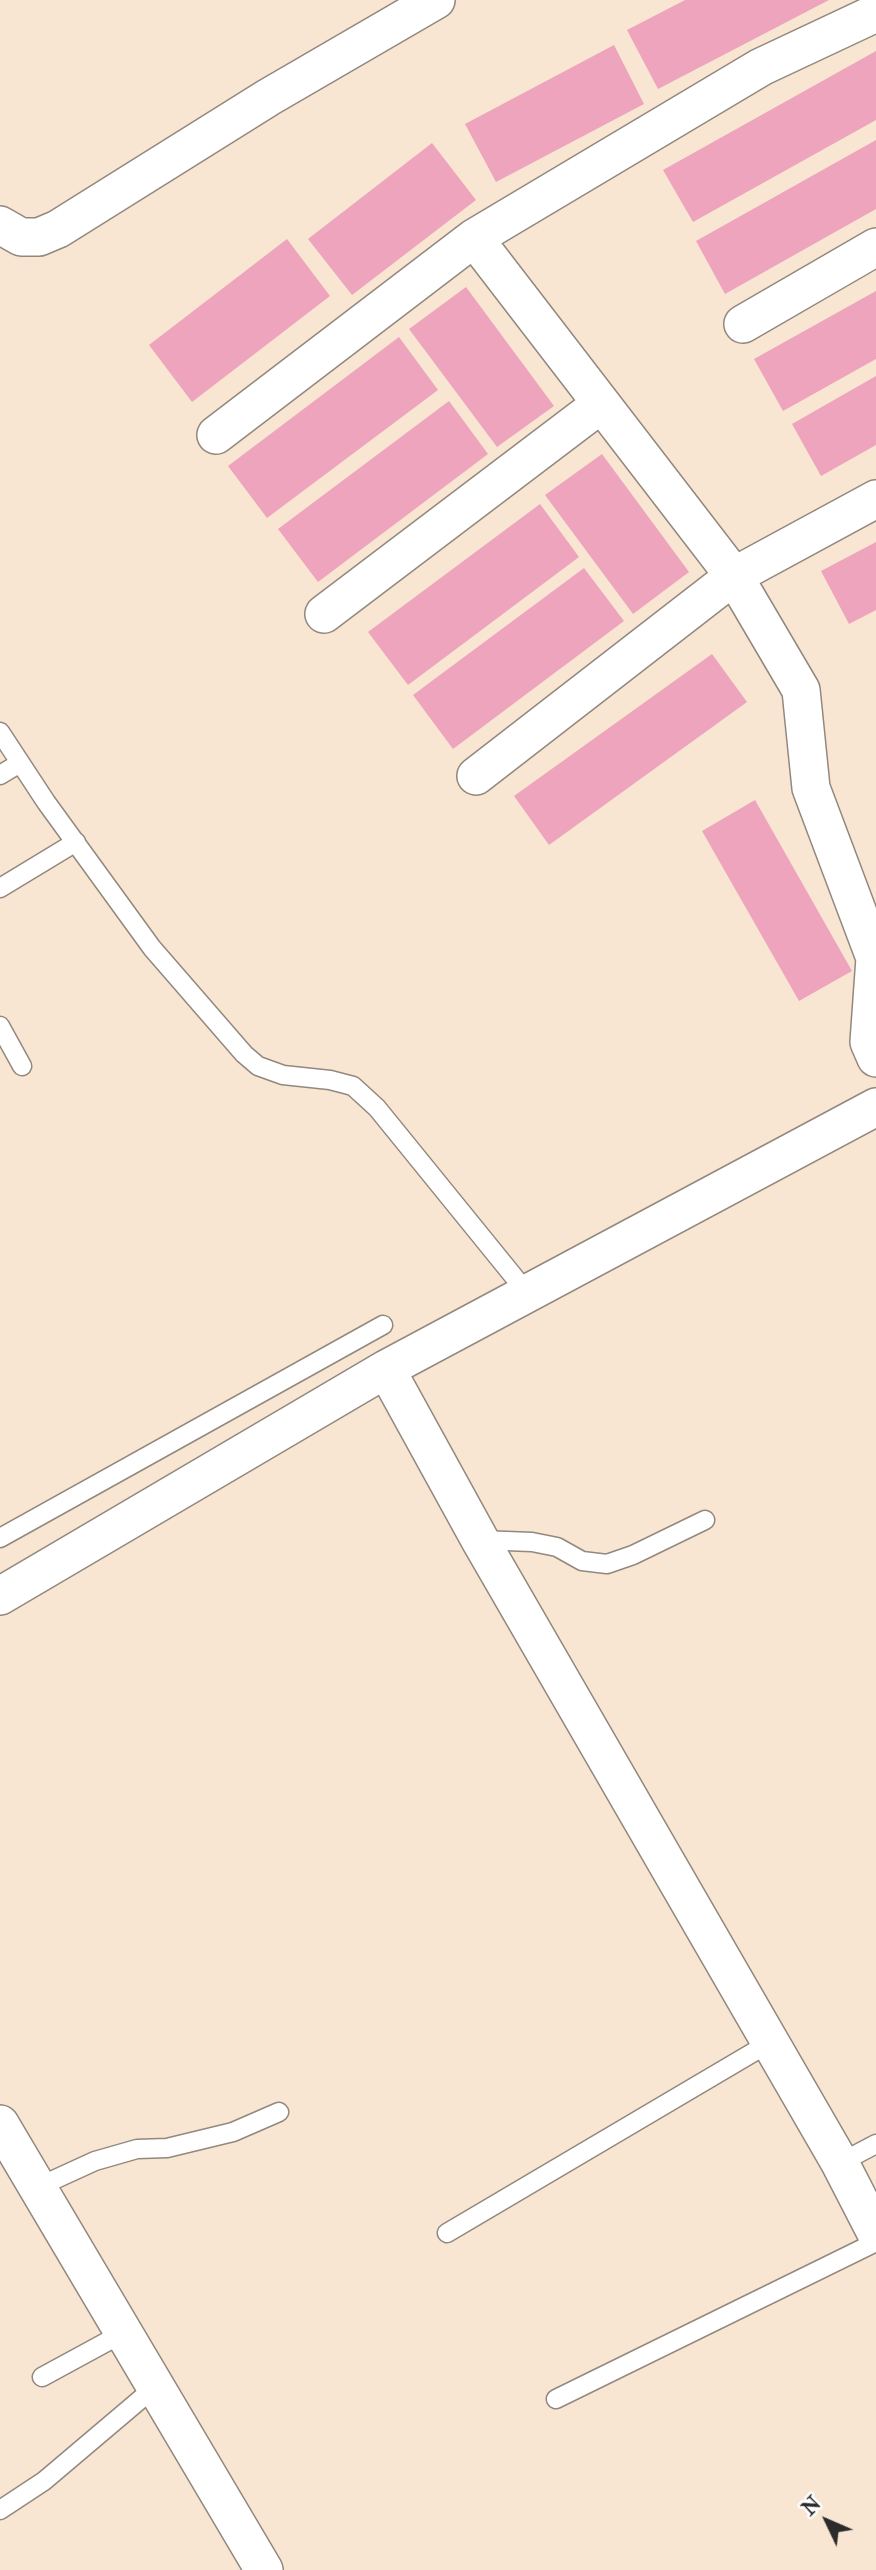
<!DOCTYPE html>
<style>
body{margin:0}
#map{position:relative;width:876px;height:2570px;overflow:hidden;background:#f8e6d2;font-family:"IM FELL Double Pica",serif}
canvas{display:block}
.north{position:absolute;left:792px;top:2486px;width:70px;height:70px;-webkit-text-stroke:5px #fff;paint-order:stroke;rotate:314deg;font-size:19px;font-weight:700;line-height:28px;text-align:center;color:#2b2b2b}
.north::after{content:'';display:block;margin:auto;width:24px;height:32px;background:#2b2b2b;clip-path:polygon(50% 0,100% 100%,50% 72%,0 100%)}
</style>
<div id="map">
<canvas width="876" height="2570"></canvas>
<div class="north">N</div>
</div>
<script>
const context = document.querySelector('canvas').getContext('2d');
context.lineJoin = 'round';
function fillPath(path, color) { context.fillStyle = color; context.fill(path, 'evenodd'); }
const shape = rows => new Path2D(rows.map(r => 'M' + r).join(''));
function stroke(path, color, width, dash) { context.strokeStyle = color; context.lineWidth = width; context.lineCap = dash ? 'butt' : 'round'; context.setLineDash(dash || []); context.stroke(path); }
const building = shape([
 [685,0,829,0,658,89,627,30],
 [614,45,644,104,496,182,465,124],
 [876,51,876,120,693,222,663,170],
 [876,140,876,209,725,294,696,241],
 [432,143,476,200,352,295,308,239],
 [287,239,330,296,192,402,149,345],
 [466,287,554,406,497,447,409,329],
 [876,291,876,359,783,411,754,359],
 [399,337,438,390,267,518,228,466],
 [876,376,876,445,821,476,792,424],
 [449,401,488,454,318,582,278,529],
 [602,454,689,572,633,614,545,495],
 [540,504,579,557,408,685,368,632],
 [876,542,876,610,849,624,821,571],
 [584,568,624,621,453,749,413,695],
 [712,654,747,702,549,845,514,796],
 [755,800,852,971,799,1001,702,831]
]);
const lane = shape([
 [0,732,46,802,152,948,244,1054,258,1066,283,1075,330,1080,353,1086,377,1108,528,1294],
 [0,775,20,763],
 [0,888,76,842],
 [0,1026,22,1066],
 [0,1538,383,1325],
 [480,1540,532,1542,557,1547,582,1561,607,1564,633,1555,705,1520],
 [840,2163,876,2144],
 [36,2188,95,2161,137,2149,167,2148,233,2132,279,2112],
 [447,2233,769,2043],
 [42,2377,123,2333],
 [556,2399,876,2242],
 [0,2510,44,2481,155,2387]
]);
const street = shape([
 [0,225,21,237,39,237,58,229,269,97,436,0],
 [743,324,876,247],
 [216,435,474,238],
 [324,614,601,404],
 [476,776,734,576,876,499],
 [875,958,811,788,801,690,734,576,474,238,761,67,876,13],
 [876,960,875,958,869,1042,876,1058],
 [386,1369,480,1540,840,2163,876,2233],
 [0,1596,386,1369,876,1107],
 [0,2124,264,2570]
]);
fillPath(building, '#eda4bc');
stroke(lane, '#92887e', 21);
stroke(street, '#92887e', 40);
stroke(lane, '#fff', 18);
stroke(street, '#fff', 37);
</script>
